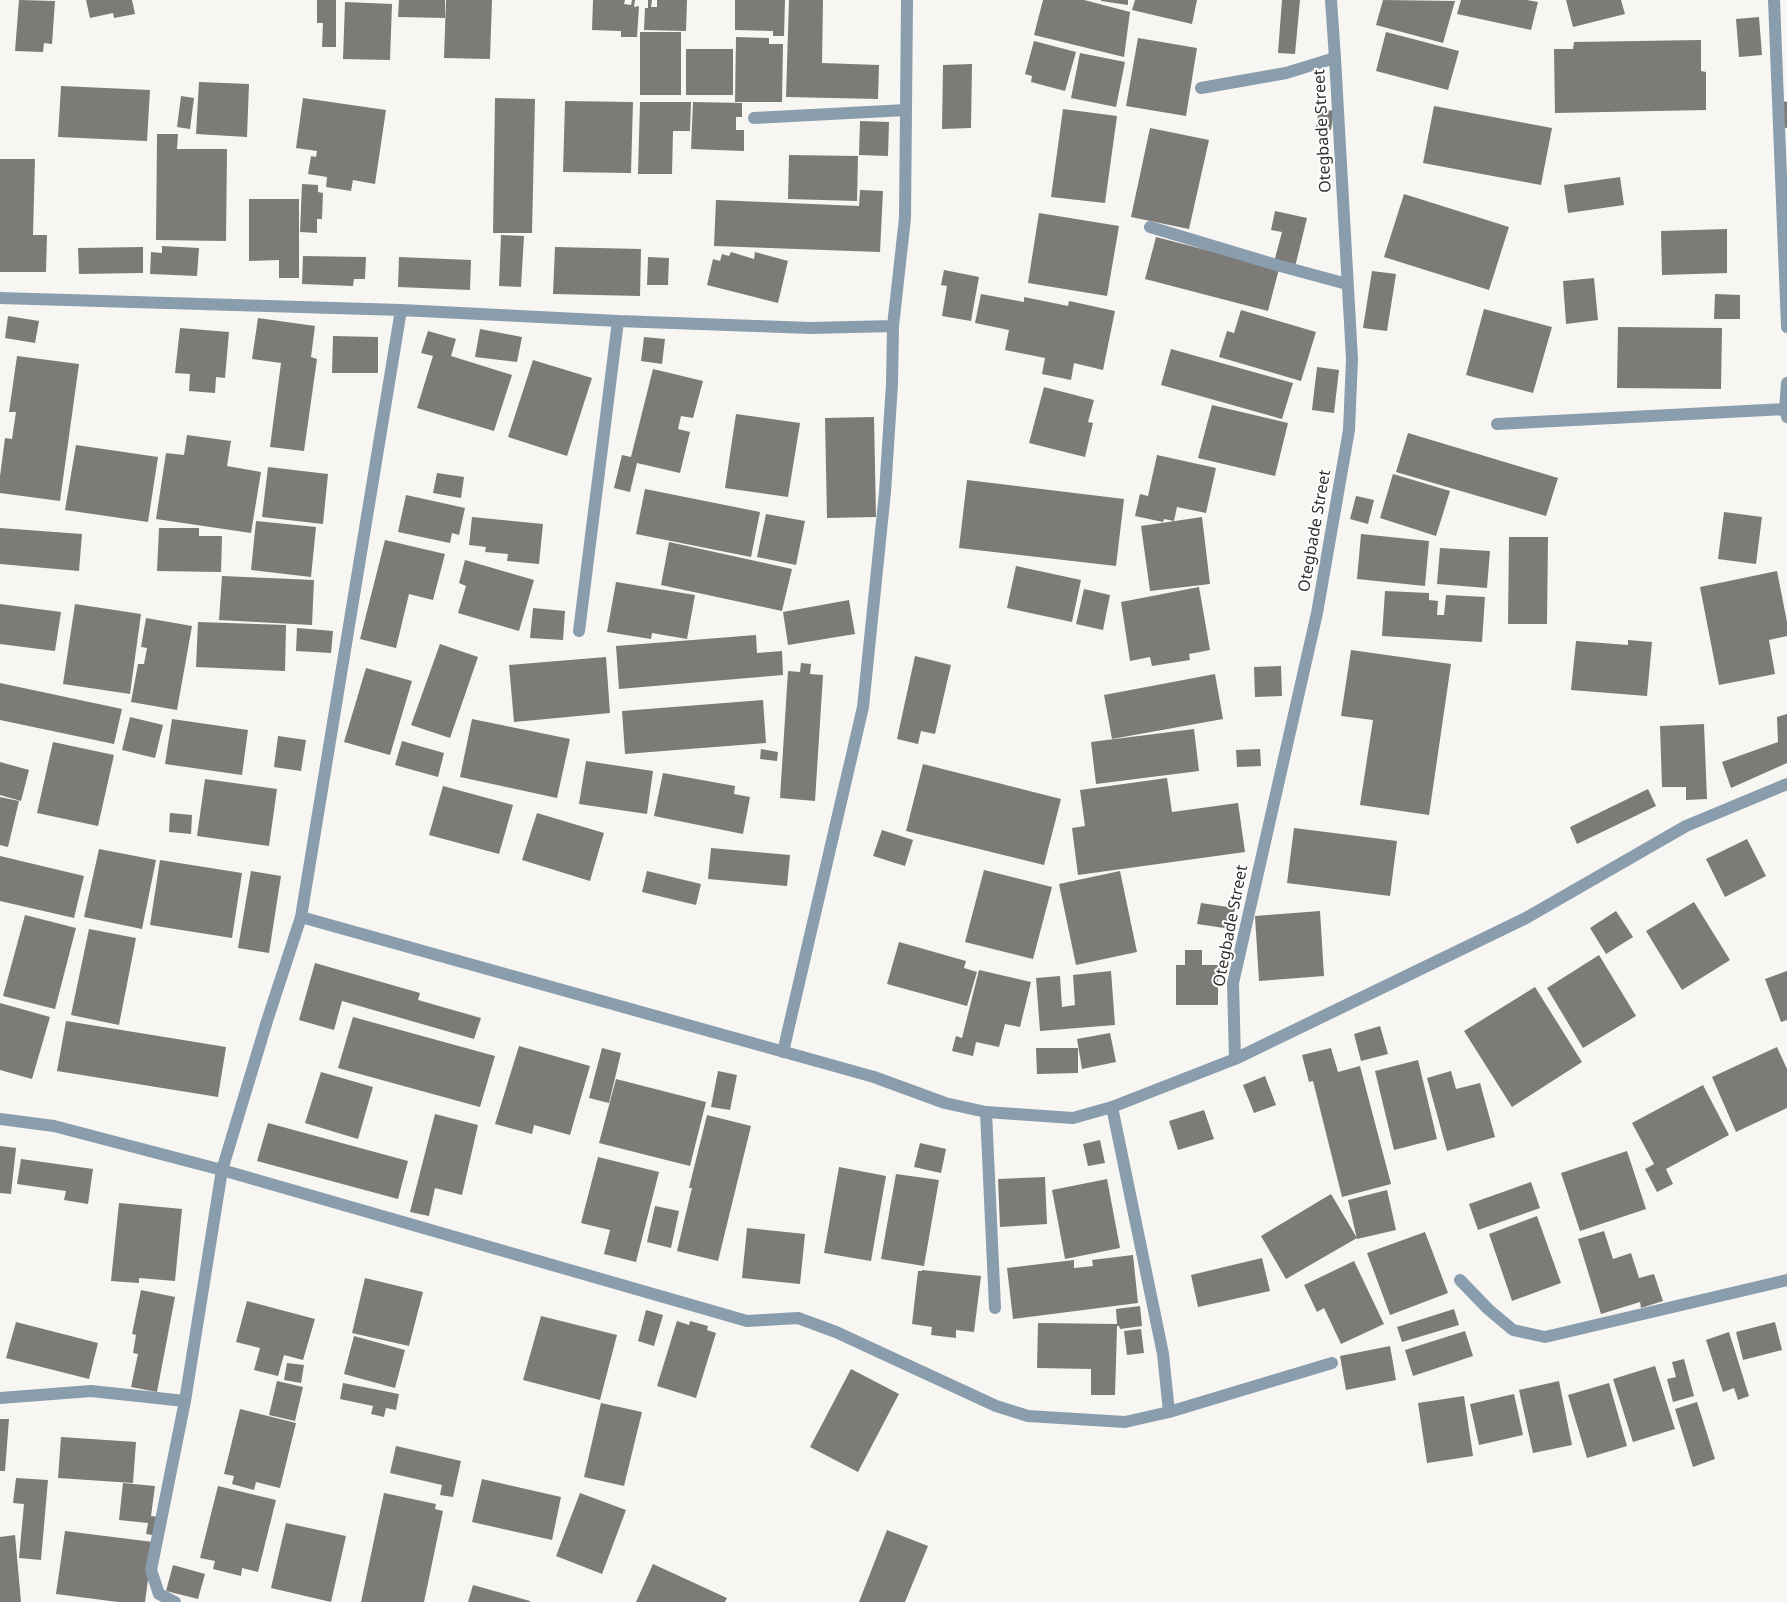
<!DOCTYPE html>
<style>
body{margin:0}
canvas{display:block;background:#f7f6f2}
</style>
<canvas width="1787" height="1602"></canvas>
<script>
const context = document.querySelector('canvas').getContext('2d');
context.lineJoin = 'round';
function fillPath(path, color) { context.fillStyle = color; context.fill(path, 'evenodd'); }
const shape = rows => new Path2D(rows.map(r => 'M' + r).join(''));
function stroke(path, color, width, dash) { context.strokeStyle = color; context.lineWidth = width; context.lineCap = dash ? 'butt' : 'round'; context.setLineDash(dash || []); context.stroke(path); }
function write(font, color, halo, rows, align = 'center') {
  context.font = font + ' "Noto Sans",sans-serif'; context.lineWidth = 4; context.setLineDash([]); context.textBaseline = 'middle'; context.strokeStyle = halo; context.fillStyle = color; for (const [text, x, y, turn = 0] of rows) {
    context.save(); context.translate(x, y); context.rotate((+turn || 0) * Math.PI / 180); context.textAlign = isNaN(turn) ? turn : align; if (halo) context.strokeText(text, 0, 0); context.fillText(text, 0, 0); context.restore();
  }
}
const building = shape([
 [19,0,55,1,52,44,44,43,43,52,15,51],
 [86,0,132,0,135,14,114,18,113,13,90,18],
 [317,0,336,0,336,47,322,47,323,23,317,23],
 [399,0,445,0,445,18,398,17],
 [446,0,492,0,490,59,444,58],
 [593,0,625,0,624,4,631,5,632,0,635,0,634,7,639,6,637,37,621,37,621,31,592,30],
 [648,0,652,0,651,7,657,7,657,0,687,0,686,31,644,30,645,8,648,8],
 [735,0,785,0,784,36,773,36,773,31,735,30],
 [789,0,823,0,822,63,879,65,878,99,786,97],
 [1043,0,1084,0,1130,12,1124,57,1034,35],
 [1101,0,1128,0,1128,5,1101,1],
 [1135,0,1197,0,1192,24,1132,10],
 [1282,0,1300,0,1295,54,1278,53],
 [1383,0,1455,1,1443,43,1376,25],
 [1461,0,1527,0,1538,2,1531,30,1457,14],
 [1566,0,1621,0,1625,14,1573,27],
 [345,2,392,4,390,60,343,59],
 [1759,17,1762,55,1739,57,1736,19],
 [640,32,681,32,681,95,640,95],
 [1386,32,1459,51,1448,90,1376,71],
 [736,37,769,38,769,44,783,44,782,102,735,102],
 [1138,38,1197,48,1186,116,1126,106],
 [1701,40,1701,71,1706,72,1706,110,1555,113,1554,49,1573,49,1574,42],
 [1034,41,1076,52,1065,91,1031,82,1032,76,1025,74],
 [686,49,733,49,733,95,686,95],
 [1080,53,1125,62,1116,107,1071,98],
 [972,64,971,128,942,129,943,65],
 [199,82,249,84,247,137,196,134],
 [61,86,150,90,147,141,58,137],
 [181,96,194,98,190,129,177,127],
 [303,98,386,110,375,184,353,180,351,191,326,187,327,177,308,174,311,156,316,157,317,151,296,148],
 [495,98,535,99,532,233,493,233],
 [565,101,633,102,631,173,563,172],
 [1782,101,1787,102,1787,128,1779,127],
 [640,102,691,102,690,131,673,131,672,174,638,174],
 [693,102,742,103,742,117,736,117,736,130,744,130,744,151,691,149],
 [1434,106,1552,128,1541,185,1423,163],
 [1063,109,1117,116,1105,203,1051,197],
 [1319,109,1334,111,1331,130,1316,128],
 [860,121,889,122,888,156,859,155],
 [1150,128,1209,140,1189,229,1131,217],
 [157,134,178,134,177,149,227,149,226,241,156,240],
 [789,155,858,156,857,201,788,199],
 [0,159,35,159,33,235,47,235,46,272,0,272],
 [1620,177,1624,205,1568,213,1564,185],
 [302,184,318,185,318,192,323,193,322,219,317,219,317,233,300,232],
 [860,190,883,191,880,252,714,246,716,200,859,206],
 [1404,194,1509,227,1489,290,1384,257],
 [249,199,299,199,299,278,279,278,279,260,249,261],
 [1275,211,1307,218,1295,267,1274,262,1282,232,1271,230],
 [1039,213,1119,226,1107,296,1028,283],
 [1727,229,1727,273,1662,275,1661,231],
 [501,235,524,236,521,287,499,286],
 [1156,237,1279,269,1268,311,1145,279],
 [162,246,199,248,197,276,150,274,151,252,162,253],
 [143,247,143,273,79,274,78,248],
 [555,247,641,249,640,296,553,294],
 [731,252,754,259,755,252,788,261,778,303,707,285,713,259,720,261,722,254,729,256],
 [303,256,366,257,365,279,354,279,353,286,302,284],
 [399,257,471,260,470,290,398,287],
 [648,257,669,258,668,285,647,285],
 [944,270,979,277,971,321,942,316,947,286,941,285],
 [1372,271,1396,274,1387,331,1363,328],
 [1594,278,1598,320,1566,324,1563,281],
 [981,294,1024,302,1024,297,1068,306,1069,301,1115,311,1103,370,1074,363,1071,380,1042,374,1045,358,1005,350,1009,330,975,323],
 [1715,294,1740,295,1740,319,1714,319],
 [1484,309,1552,327,1533,393,1466,375],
 [1241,310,1316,332,1301,381,1219,357,1227,331,1234,333],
 [8,316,39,321,35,343,5,338],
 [258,318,315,326,311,357,317,359,304,451,270,447,281,363,252,359],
 [1618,327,1722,328,1721,389,1617,388],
 [180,328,229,332,225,378,216,377,215,393,189,391,190,374,175,373],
 [480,329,522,337,517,362,475,357],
 [428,331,456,339,451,356,512,375,494,431,417,408,433,356,421,353],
 [333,336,378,337,378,373,332,373],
 [644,337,665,339,662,364,641,361],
 [1171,349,1293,383,1282,419,1161,385],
 [17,356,79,364,60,501,0,493,0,476,5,438,12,439,16,412,9,412],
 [533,360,592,378,567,456,508,437],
 [1317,367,1339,370,1334,413,1312,410],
 [653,369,703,381,693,418,681,416,678,429,690,432,680,473,637,463,630,492,614,488,622,455,631,457],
 [1044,387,1094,400,1088,422,1093,423,1085,457,1029,443],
 [1212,405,1288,423,1275,476,1198,458],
 [736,414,800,423,788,497,725,488],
 [874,417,876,517,827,518,825,418],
 [1408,433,1558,478,1546,516,1396,472],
 [187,435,231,441,227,466,261,472,251,533,156,519,166,453,184,455],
 [76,445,158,457,148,522,65,510],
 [1157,455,1216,468,1206,513,1177,507,1174,521,1164,519,1163,522,1135,516,1140,494,1148,496],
 [268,467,328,474,323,524,262,517],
 [437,473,464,477,461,498,433,493],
 [1393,474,1450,491,1436,536,1380,518],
 [967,480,1124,499,1116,566,959,548],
 [645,489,760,512,751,557,636,534],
 [406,495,465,508,459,535,452,533,450,543,398,532],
 [1356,496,1374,500,1368,524,1350,519],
 [1724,512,1762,517,1756,564,1718,559],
 [766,514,805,521,796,565,757,557],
 [472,517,543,524,539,564,507,561,508,554,485,552,486,547,469,545],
 [1202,517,1210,584,1150,591,1141,526],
 [256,521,316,527,311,577,251,570],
 [0,528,82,534,79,571,0,564],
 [159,528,199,528,199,536,222,536,221,572,157,571],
 [1361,534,1429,541,1425,586,1357,579],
 [1509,537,1548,537,1547,624,1508,624],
 [385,540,445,554,433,600,409,594,396,648,360,639],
 [669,542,792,569,782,611,661,585],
 [1440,548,1490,551,1487,588,1437,584],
 [465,560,534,580,519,631,458,613,466,586,459,583],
 [1016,566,1081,580,1072,622,1007,608],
 [1777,571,1787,622,1787,636,1769,640,1775,674,1719,685,1700,587],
 [222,576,314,580,312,625,219,620],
 [616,582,695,595,687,639,652,633,651,639,607,632],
 [1199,587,1210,650,1189,654,1190,660,1152,666,1150,657,1130,661,1121,602],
 [1084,589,1110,595,1103,630,1076,624],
 [1385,591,1429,593,1429,600,1438,601,1437,615,1444,615,1446,595,1485,597,1482,642,1382,636],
 [849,600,855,634,788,645,783,612],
 [0,604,61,612,55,651,0,644],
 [75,604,141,614,130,694,63,684],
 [533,608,565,611,563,640,530,638],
 [146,618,192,626,177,710,131,702,138,664,144,664,147,648,141,647],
 [198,622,286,625,285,671,196,667],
 [297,628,333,631,331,653,296,651],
 [756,635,757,653,782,651,783,675,619,689,616,646],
 [1628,640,1652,642,1647,696,1571,690,1576,641,1628,645],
 [440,644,478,657,450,738,411,725],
 [1351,650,1451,664,1429,815,1360,805,1373,720,1341,716],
 [915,656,951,665,935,734,921,731,918,744,897,739],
 [606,657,610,713,514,722,509,665],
 [801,663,811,664,810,674,823,675,815,801,780,798,788,671,800,672],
 [1281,666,1282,696,1255,697,1254,667],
 [366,668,412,681,390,755,344,742],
 [1215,674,1223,719,1112,739,1104,695],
 [0,683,122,709,114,744,0,720],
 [763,700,766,743,625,754,622,711],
 [1787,714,1787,763,1731,788,1722,762,1778,742,1777,717],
 [130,717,163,725,155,758,122,750],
 [172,719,248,730,242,775,165,764],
 [472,719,570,739,557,798,460,777],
 [1704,724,1707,799,1686,800,1686,787,1662,787,1660,726],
 [1194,729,1199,771,1096,784,1091,742],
 [278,736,306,740,301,771,274,767],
 [402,741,444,753,438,777,395,765],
 [53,742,114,755,98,826,37,813],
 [761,749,778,752,777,761,760,759],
 [1260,749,1261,766,1237,767,1236,750],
 [586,761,653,771,647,814,579,804],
 [0,762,29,770,21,801,0,795],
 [923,764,1061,799,1044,865,906,831],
 [663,773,735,786,734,794,750,797,743,834,654,816],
 [1167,778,1172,812,1238,803,1245,852,1078,875,1072,828,1085,826,1080,790],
 [205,779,277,789,269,846,197,836],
 [443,786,513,805,499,854,429,835],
 [1648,789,1656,806,1577,844,1570,827],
 [0,797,19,801,8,847,0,845],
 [170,813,192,815,191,834,169,832],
 [537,813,604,833,590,881,522,860],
 [1294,828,1397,841,1390,896,1287,883],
 [882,830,913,840,905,866,873,856],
 [1747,839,1766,876,1725,897,1706,859],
 [711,848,790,855,787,886,708,879],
 [99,849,156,860,142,929,84,917],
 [0,856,84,876,74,918,0,901],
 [160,860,242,873,232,938,150,925],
 [984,870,1052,887,1033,959,965,942],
 [251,871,281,876,269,953,238,948],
 [647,871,701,884,696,905,642,892],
 [1120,871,1137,952,1076,965,1059,884],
 [1694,902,1730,960,1682,990,1646,931],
 [1201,903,1235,908,1231,929,1197,924],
 [1320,911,1324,976,1259,981,1255,916],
 [1616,911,1633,937,1606,954,1590,928],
 [25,915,76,928,55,1009,3,996],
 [89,929,136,938,119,1025,71,1015],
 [899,942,966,961,964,968,977,972,967,1006,887,984],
 [1185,950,1202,950,1202,965,1218,965,1218,1005,1176,1005,1176,965,1185,965],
 [1599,955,1636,1016,1583,1048,1547,988],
 [315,963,420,993,418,1000,481,1018,474,1039,342,1001,334,1030,299,1020],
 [979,970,1031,982,1020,1027,1005,1024,999,1047,976,1042,973,1056,952,1051,956,1036,962,1038],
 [1111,971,1115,1025,1040,1031,1036,978,1060,976,1062,1007,1075,1005,1073,975],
 [1787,971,1787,1020,1781,1022,1765,979],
 [1535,987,1582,1062,1512,1107,1464,1031],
 [0,1003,50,1017,32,1079,0,1070],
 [353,1017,495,1056,480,1107,338,1068],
 [66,1021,226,1047,218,1097,57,1071],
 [1380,1026,1388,1054,1361,1061,1354,1034],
 [1110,1033,1116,1062,1082,1069,1077,1039],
 [519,1046,590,1066,570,1135,534,1125,532,1134,495,1124],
 [1777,1047,1787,1069,1787,1108,1736,1132,1712,1077],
 [602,1048,621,1053,609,1103,589,1098],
 [1036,1048,1078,1048,1078,1073,1037,1074],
 [1331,1048,1338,1072,1360,1066,1391,1184,1342,1197,1313,1081,1309,1082,1302,1055],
 [1418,1060,1437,1139,1394,1150,1375,1071],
 [718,1071,737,1075,730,1110,711,1107],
 [1451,1071,1456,1089,1480,1083,1495,1137,1447,1151,1427,1078],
 [321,1072,373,1087,358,1139,305,1123],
 [1265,1076,1276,1105,1254,1113,1243,1085],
 [616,1079,706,1102,690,1166,599,1143],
 [1703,1085,1729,1135,1666,1169,1673,1184,1657,1192,1645,1169,1654,1164,1632,1123],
 [1204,1110,1214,1139,1178,1150,1169,1121],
 [435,1114,478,1125,462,1195,435,1188,429,1216,410,1212],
 [707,1115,751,1126,718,1261,677,1251,692,1188,689,1188],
 [268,1123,408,1161,398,1199,257,1161],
 [1100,1140,1105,1163,1088,1166,1083,1144],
 [920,1143,946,1149,941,1173,914,1167],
 [0,1146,16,1148,11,1194,0,1193],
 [1627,1151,1646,1209,1580,1231,1561,1173],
 [598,1157,659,1172,636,1262,604,1254,610,1230,581,1223],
 [21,1159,93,1169,88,1204,64,1200,66,1191,17,1184],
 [839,1167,886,1176,871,1261,824,1253],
 [896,1174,939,1180,924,1266,881,1259],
 [1045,1177,1047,1224,1000,1227,998,1179],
 [1107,1179,1120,1248,1065,1259,1052,1190],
 [1531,1182,1540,1208,1478,1230,1469,1204],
 [1387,1190,1396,1230,1357,1239,1348,1200],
 [1331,1194,1357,1238,1286,1279,1261,1236],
 [119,1203,182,1209,175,1281,139,1278,139,1283,111,1281],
 [655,1206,679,1211,671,1248,647,1242],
 [1537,1216,1561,1283,1512,1301,1489,1234],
 [747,1228,805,1234,800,1284,742,1278],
 [1604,1231,1613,1259,1631,1253,1639,1278,1654,1274,1663,1301,1641,1308,1640,1302,1601,1314,1578,1239],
 [1425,1232,1448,1293,1390,1315,1367,1253],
 [1133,1255,1138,1303,1013,1319,1007,1268,1074,1260,1074,1268,1093,1266,1092,1260],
 [1262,1258,1270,1291,1198,1307,1191,1275],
 [1354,1261,1384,1324,1341,1344,1324,1308,1317,1312,1304,1285],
 [922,1270,981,1276,974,1332,956,1330,956,1338,931,1335,932,1327,912,1324,918,1271,922,1271],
 [365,1278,423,1292,409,1346,352,1333],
 [141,1290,175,1297,157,1392,131,1387,138,1354,133,1353,136,1335,132,1334],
 [247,1301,315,1319,303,1360,284,1355,278,1376,254,1370,260,1348,236,1342],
 [1140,1306,1142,1326,1120,1329,1119,1326,1117,1326,1115,1395,1091,1395,1091,1369,1037,1368,1038,1323,1117,1324,1116,1309],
 [1454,1309,1459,1325,1402,1342,1397,1327],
 [646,1310,663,1315,654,1346,638,1341],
 [541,1316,617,1335,600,1400,523,1380],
 [677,1321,689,1325,690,1321,708,1326,707,1330,716,1333,696,1398,657,1386],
 [16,1322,98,1343,89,1379,6,1358],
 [1775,1322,1782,1350,1743,1360,1736,1332],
 [1141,1329,1144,1353,1127,1355,1124,1331],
 [1465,1331,1473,1356,1413,1376,1405,1350],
 [1729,1332,1749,1396,1738,1400,1734,1388,1723,1392,1706,1340],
 [354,1336,405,1350,395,1388,344,1374],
 [1390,1346,1396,1380,1346,1390,1340,1356],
 [1684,1359,1694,1396,1673,1402,1667,1379,1676,1377,1672,1362],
 [287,1363,304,1365,301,1383,284,1380],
 [1655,1366,1675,1429,1633,1442,1613,1379],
 [851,1369,899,1394,858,1472,810,1447],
 [277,1381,303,1387,295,1421,269,1415],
 [1559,1381,1572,1445,1533,1453,1519,1390],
 [343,1383,399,1394,396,1410,386,1408,384,1417,371,1414,373,1406,340,1399],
 [1609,1383,1627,1446,1587,1458,1568,1395],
 [1514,1394,1523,1435,1479,1445,1470,1404],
 [1464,1396,1473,1456,1427,1463,1418,1403],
 [1697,1402,1715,1459,1693,1467,1675,1409],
 [601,1403,642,1412,624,1486,584,1477],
 [240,1409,296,1423,280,1488,256,1482,254,1490,232,1484,234,1476,224,1474],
 [0,1419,9,1419,5,1471,0,1471],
 [61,1437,136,1442,133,1483,58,1478],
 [396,1446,461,1461,453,1497,440,1495,442,1485,390,1473],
 [16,1478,48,1480,41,1560,19,1558,24,1504,13,1503],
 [482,1479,561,1497,552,1540,472,1522],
 [123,1483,155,1486,151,1516,160,1517,158,1536,146,1534,148,1523,119,1520],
 [218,1486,276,1500,258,1572,242,1568,241,1576,213,1569,215,1561,200,1558],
 [384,1493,436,1504,435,1509,443,1511,424,1602,361,1602],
 [580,1493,626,1510,602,1574,556,1556],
 [286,1523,346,1536,331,1602,271,1588],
 [887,1530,928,1546,905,1602,859,1602],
 [65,1531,153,1542,145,1602,118,1602,56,1594],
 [15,1535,21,1602,0,1602,0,1537],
 [653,1564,727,1598,725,1602,636,1602],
 [173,1565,205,1574,198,1599,166,1591],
 [473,1585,530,1601,530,1602,468,1602]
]);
const lane = shape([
 [1201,88,1286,73,1335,58],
 [754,118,906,110],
 [986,1112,995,1308]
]);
const street = shape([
 [1774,0,1787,327],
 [1150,227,1273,264,1347,284],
 [0,298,401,310,618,321,811,328,893,326,905,218,907,0],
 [1787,383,1785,409,1787,417],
 [1497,424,1785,409],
 [579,631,618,321],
 [301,917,874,1077,945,1103,986,1112,1073,1118,1112,1107,1235,1059,1526,918,1686,826,1787,784],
 [783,1052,863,707,885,492,892,384,893,326],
 [1235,1059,1233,983,1317,613,1349,430,1352,359,1335,58,1331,0],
 [0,1119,54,1126,222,1170,747,1321,798,1318,836,1332,996,1406,1028,1416,1125,1422,1169,1412,1163,1354,1112,1107],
 [1460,1280,1488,1309,1513,1330,1545,1337,1787,1280],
 [0,1398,91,1391,185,1401],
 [1169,1412,1332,1363],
 [175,1602,159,1594,151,1570,185,1401,222,1170,267,1021,301,917,401,310]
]);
const streetNames = [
 ["Otegbade Street",1323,131,-93],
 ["Otegbade Street",1315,531,-80],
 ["Otegbade Street",1231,926,-79]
];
fillPath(building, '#7c7b78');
stroke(lane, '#8a9dad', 12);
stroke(street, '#8a9dad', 12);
write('16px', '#30302f', '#fff', streetNames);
</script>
